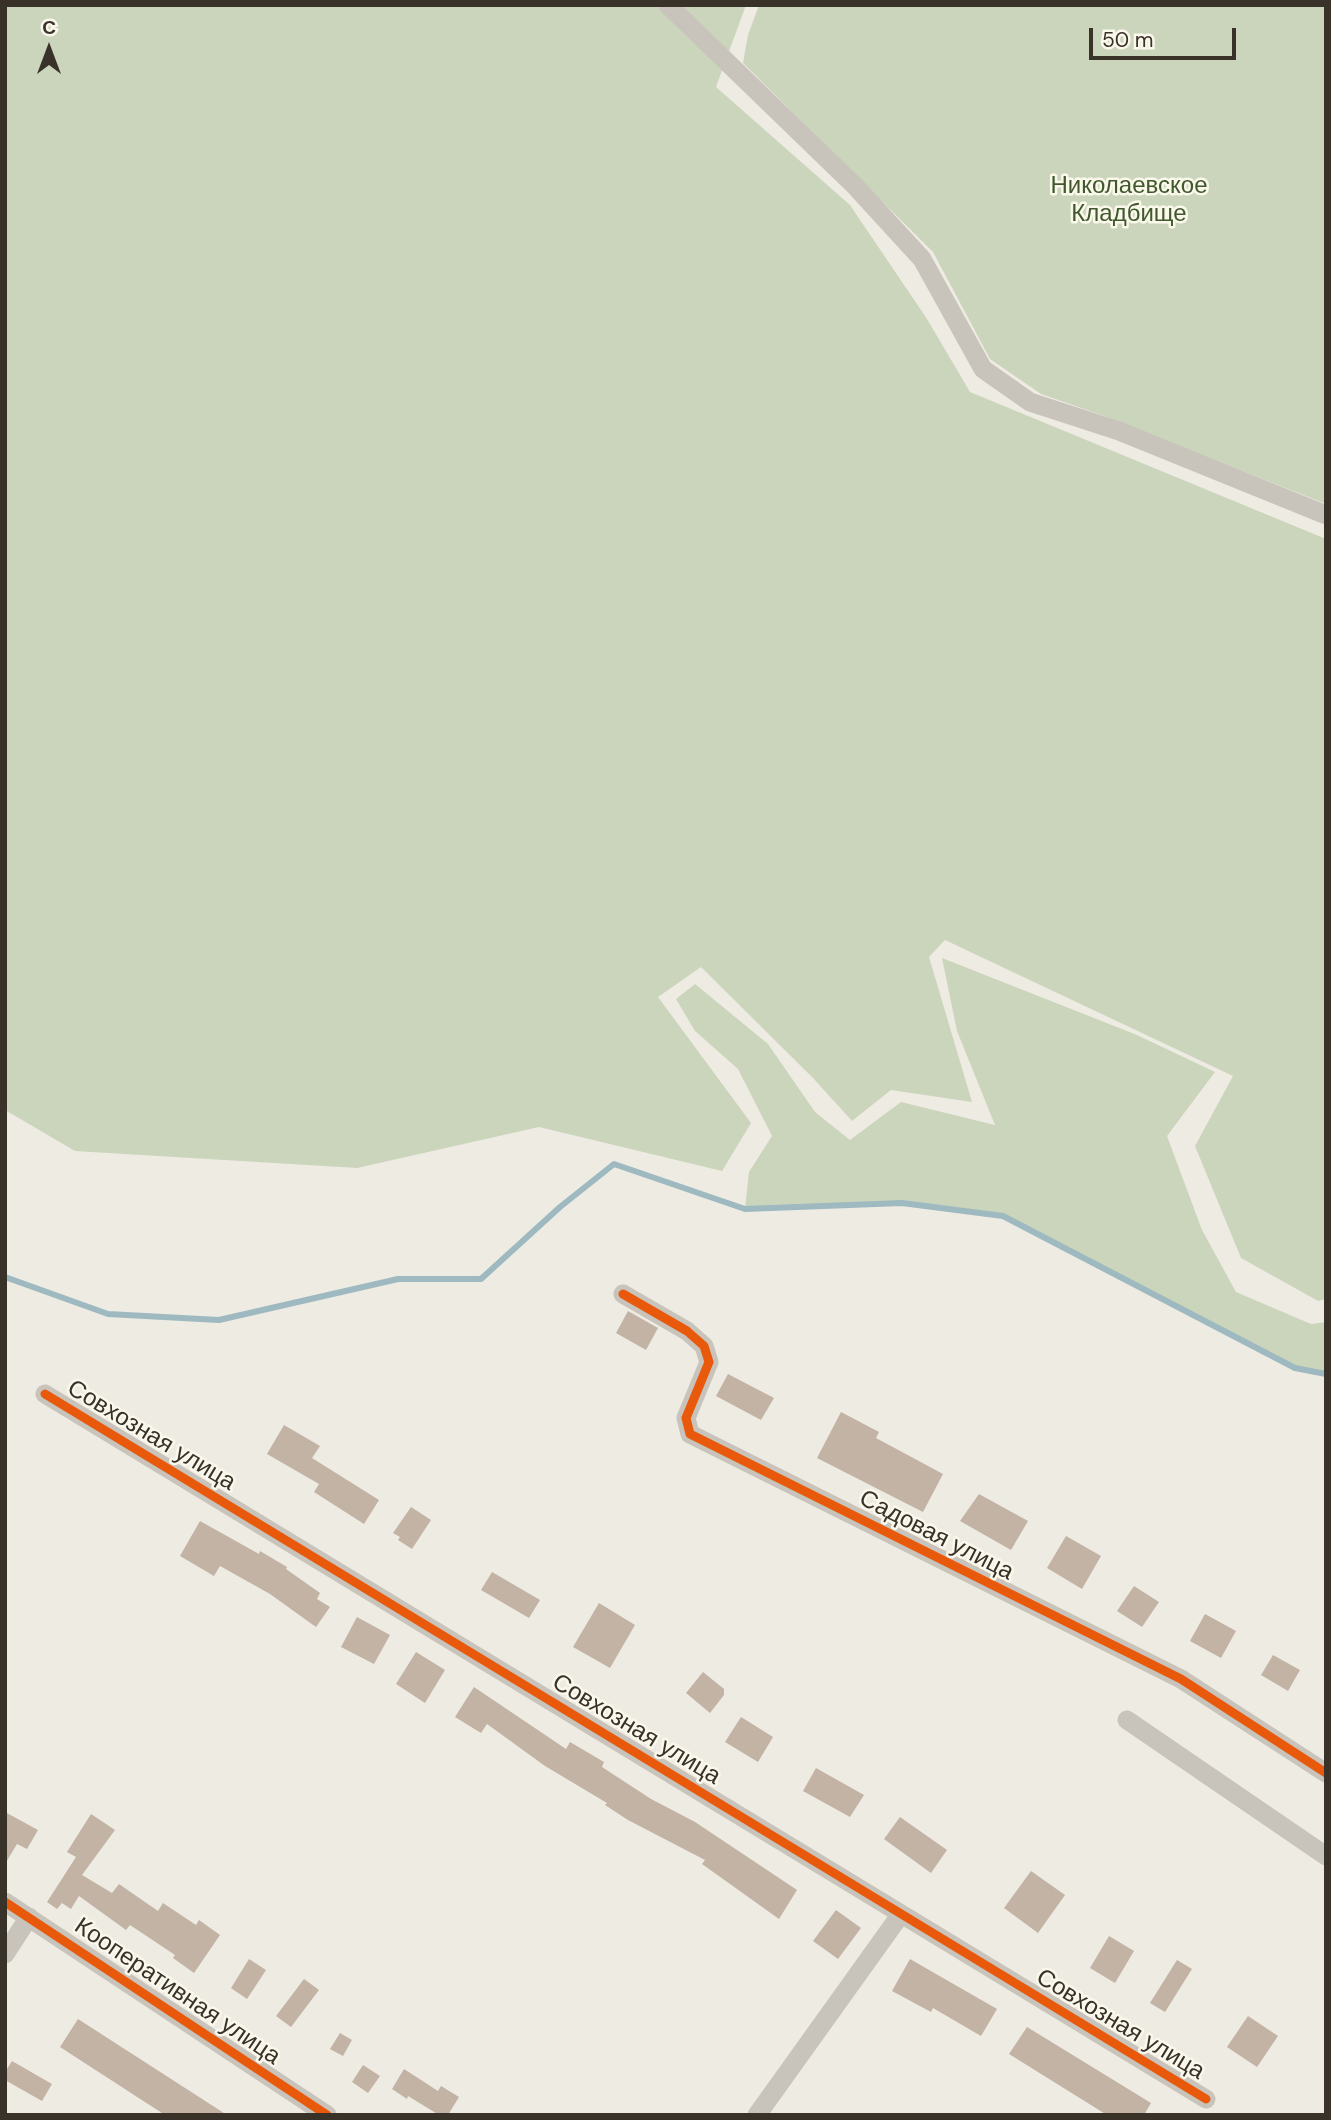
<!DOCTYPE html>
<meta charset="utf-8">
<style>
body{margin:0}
#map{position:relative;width:1331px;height:2120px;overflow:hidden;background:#eeebe3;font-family:"DM Sans",sans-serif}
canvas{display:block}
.frame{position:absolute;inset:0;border:7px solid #393229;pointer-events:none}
.north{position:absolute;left:14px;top:14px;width:70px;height:70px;-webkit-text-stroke:5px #faf7eb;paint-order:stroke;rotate:0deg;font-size:19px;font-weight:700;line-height:28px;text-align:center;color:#393229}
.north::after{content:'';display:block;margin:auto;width:24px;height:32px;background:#393229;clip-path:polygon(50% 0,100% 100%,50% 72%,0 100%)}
.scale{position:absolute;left:1089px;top:28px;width:147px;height:32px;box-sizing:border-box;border:4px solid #393229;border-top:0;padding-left:9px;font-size:21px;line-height:24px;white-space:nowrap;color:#393229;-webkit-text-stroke:5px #faf7eb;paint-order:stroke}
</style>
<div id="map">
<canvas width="1331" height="2120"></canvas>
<div class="frame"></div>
<div class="north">С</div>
<div class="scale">50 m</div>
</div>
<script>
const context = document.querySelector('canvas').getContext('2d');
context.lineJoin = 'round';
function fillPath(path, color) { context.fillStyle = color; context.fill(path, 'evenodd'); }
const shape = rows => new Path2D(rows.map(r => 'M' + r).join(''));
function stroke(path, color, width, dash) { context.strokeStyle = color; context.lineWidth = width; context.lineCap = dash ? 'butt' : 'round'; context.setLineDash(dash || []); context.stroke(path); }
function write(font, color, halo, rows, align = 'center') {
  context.font = font + ' "DM Sans",sans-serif'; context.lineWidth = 5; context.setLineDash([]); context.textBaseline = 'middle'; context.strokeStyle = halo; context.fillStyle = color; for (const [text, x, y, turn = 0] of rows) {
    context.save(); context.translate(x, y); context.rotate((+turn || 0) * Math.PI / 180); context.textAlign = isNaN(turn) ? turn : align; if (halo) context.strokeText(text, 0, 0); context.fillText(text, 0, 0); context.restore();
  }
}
const green = shape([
 [5,5,746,5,716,87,850,205,927,319,970,392,1326,539,1326,1299,1318,1301,1241,1258,1195,1146,1233,1076,945,940,929,957,972,1102,891,1090,852,1121,813,1078,701,967,658,997,751,1123,722,1171,539,1127,357,1168,75,1151,5,1110],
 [759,5,1326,5,1326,504,1104,416,1041,394,990,359,933,252,743,63,748,35],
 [942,958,1137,1035,1215,1072,1167,1136,1202,1230,1236,1292,1311,1324,1326,1322,1326,1374,1295,1368,1003,1216,902,1203,745,1209,749,1172,772,1136,738,1069,695,1031,676,999,695,984,768,1044,815,1112,850,1140,901,1102,995,1125,957,1031]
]);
const stream = shape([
 [5,1277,108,1314,219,1320,398,1279,481,1279,560,1207,614,1164,745,1209,902,1203,1003,1216,1295,1368,1326,1374]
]);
const building = shape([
 [628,1311,658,1328,646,1350,616,1333],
 [728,1374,774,1398,761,1420,716,1396],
 [841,1412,879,1432,876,1438,943,1474,923,1512,817,1458],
 [284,1425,320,1446,312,1458,379,1500,364,1524,314,1492,319,1484,267,1454],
 [979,1494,1028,1521,1011,1550,960,1521],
 [411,1507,431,1520,412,1549,398,1540,400,1537,393,1533],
 [200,1521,259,1554,260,1551,287,1567,286,1569,320,1593,317,1599,330,1607,316,1627,270,1594,220,1566,214,1576,180,1556],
 [1066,1536,1101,1556,1082,1589,1047,1568],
 [492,1572,540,1600,529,1618,481,1590],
 [1134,1586,1159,1602,1142,1627,1117,1611],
 [599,1603,635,1625,610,1668,573,1647],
 [1205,1614,1236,1631,1221,1658,1190,1641],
 [357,1617,390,1635,374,1664,341,1647],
 [416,1652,445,1670,425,1703,396,1684],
 [1273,1655,1300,1670,1288,1691,1261,1675],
 [703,1672,724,1689,724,1695,710,1713,686,1693],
 [474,1687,566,1749,570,1742,604,1762,602,1767,651,1799,695,1822,797,1890,779,1919,702,1864,705,1860,628,1820,605,1805,607,1803,545,1766,487,1724,481,1733,455,1717],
 [741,1717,773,1737,758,1762,725,1742],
 [816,1768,864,1795,850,1817,803,1791],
 [5,1812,38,1830,27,1849,17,1844,5,1864],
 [91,1814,115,1830,82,1875,112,1893,119,1884,158,1911,163,1903,196,1925,199,1920,220,1935,194,1973,173,1958,175,1955,130,1925,126,1930,79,1896,71,1909,62,1903,57,1909,47,1902,76,1857,67,1852],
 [900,1817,947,1850,931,1873,884,1839],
 [1031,1871,1065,1895,1038,1933,1004,1908],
 [836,1910,861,1928,838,1959,813,1941],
 [1109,1936,1134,1951,1115,1983,1090,1968],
 [249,1959,266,1970,247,1999,231,1988],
 [910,1959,997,2009,981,2036,933,2008,931,2012,892,1991],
 [1177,1960,1192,1969,1165,2012,1150,2003],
 [304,1979,319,1990,291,2027,276,2016],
 [1248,2016,1278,2036,1257,2067,1227,2047],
 [78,2019,227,2115,165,2115,60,2047],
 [1027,2027,1151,2103,1144,2115,1107,2115,1009,2054],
 [340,2033,352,2040,343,2056,330,2049],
 [12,2061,52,2084,42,2101,5,2080,5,2072],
 [363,2065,380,2076,368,2093,352,2082],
 [404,2069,438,2091,441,2086,459,2097,448,2115,439,2115,408,2096,407,2099,392,2089]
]);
const minor = shape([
 [668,5,856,187,922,259,983,369,1030,402,1119,431,1326,515],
 [623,1294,687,1331,704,1346,709,1362,686,1418,690,1434,1181,1679,1326,1773],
 [45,1394,1206,2099],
 [1127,1720,1326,1856],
 [5,1902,327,2115],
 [5,1954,29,1917],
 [757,2115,901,1914]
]);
const cycleway = shape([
 [623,1294,687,1331,704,1346,709,1362,686,1418,690,1434,1181,1679,1326,1773],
 [45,1394,1206,2099],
 [5,1902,327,2115]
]);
const parkNames = [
 ["Николаевское",1129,187],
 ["Кладбище",1129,215]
];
const streetNames = [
 ["Совхозная улица",151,1436,31],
 ["Садовая улица",936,1536,27],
 ["Совхозная улица",636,1730,31],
 ["Кооперативная улица",177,1992,34],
 ["Совхозная улица",1120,2025,31]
];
fillPath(green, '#cbd5bc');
stroke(stream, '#9eb9c0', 6);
fillPath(building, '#c2b3a4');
stroke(minor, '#c8c3bb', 19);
stroke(cycleway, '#e8590c', 9);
write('24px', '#3f582c', '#faf7eb', parkNames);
write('24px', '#393229', '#faf7eb', streetNames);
</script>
